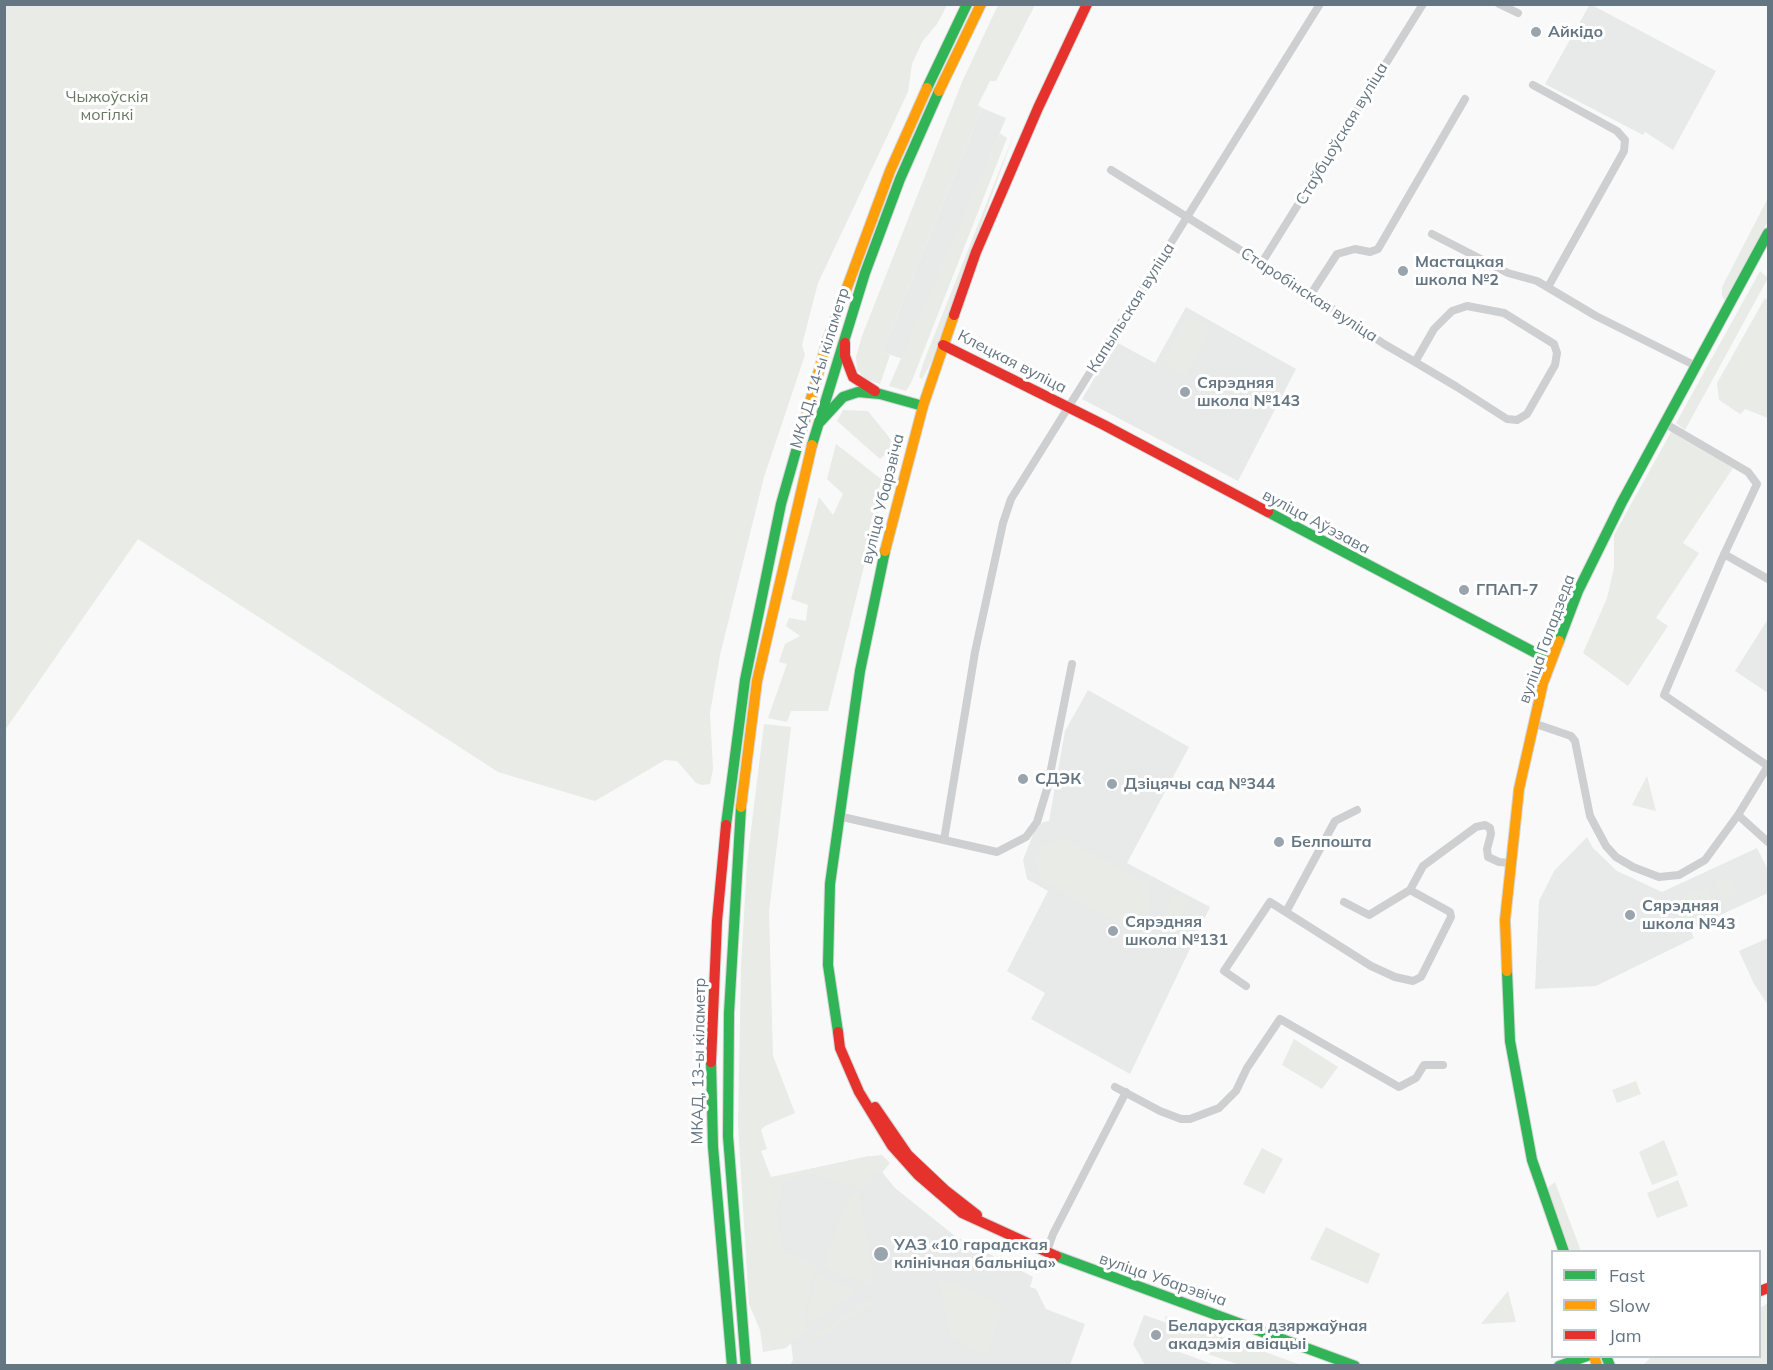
<!DOCTYPE html>
<meta charset="utf-8">
<style>
body{margin:0}
#map{position:relative;width:1773px;height:1370px;overflow:hidden;background:#f9f9f9;font-family:Mulish,sans-serif}
canvas{display:block}
.frame{position:absolute;inset:0;border:6px solid #657683;pointer-events:none}
.legend{position:absolute;left:1551px;top:1250px;width:210px;height:108px;box-sizing:border-box;background:#fff;border:2px solid #c1c8cd;margin:0;padding:8px 10px;list-style:none;font-size:18px;color:#657683}
.legend li{display:flex;align-items:center;gap:12px;height:30px}
.legend b{width:30px;border:2px solid #c1c8cd}
</style>
<div id="map">
<canvas width="1773" height="1370"></canvas>
<div class="frame"></div>
<ul class="legend">
<li><b style="height:8px;background:#30b455"></b>Fast</li>
<li><b style="height:8px;background:#ff9f0a"></b>Slow</li>
<li><b style="height:8px;background:#e5322d"></b>Jam</li>
</ul>
</div>
<script>
const context = document.querySelector('canvas').getContext('2d');
context.lineJoin = 'round';
function fillPath(path, color) { context.fillStyle = color; context.fill(path, 'evenodd'); }
const shape = rows => new Path2D(rows.map(r => 'M' + r).join(''));
function stroke(path, color, width, dash) { context.strokeStyle = color; context.lineWidth = width; context.lineCap = dash ? 'butt' : 'round'; context.setLineDash(dash || []); context.stroke(path); }
function write(font, color, halo, rows, align = 'center') {
  context.font = font + ' Mulish,sans-serif'; context.lineWidth = 6; context.setLineDash([]); context.textBaseline = 'middle'; context.strokeStyle = halo; context.fillStyle = color; for (const [text, x, y, turn = 0] of rows) {
    context.save(); context.translate(x, y); context.rotate((+turn || 0) * Math.PI / 180); context.textAlign = isNaN(turn) ? turn : align; if (halo) context.strokeText(text, 0, 0); context.fillText(text, 0, 0); context.restore();
  }
}
const built = shape([
 [1590,4,1716,71,1673,150,1645,132,1643,135,1545,84],
 [982,108,1006,118,906,360,882,352],
 [1186,307,1296,369,1238,481,1082,399,1116,342,1155,363],
 [1768,619,1768,693,1735,671],
 [1088,690,1189,747,1127,863,1210,907,1130,1074,1031,1019,1045,993,1007,971,1048,891,1027,879,1023,860,1034,832,1043,822,1049,821,1065,731],
 [1587,837,1593,848,1617,871,1662,892,1757,848,1768,870,1768,893,1690,929,1694,938,1596,986,1535,989,1539,901,1554,871],
 [1768,938,1768,1005,1754,984,1739,951],
 [869,1156,895,1188,955,1236,1033,1277,1030,1287,1036,1289,1046,1309,1085,1324,1070,1365,790,1365,793,1360,791,1343,764,1179],
 [1144,1315,1179,1327,1171,1349,1215,1365,1145,1365,1133,1344]
]);
const green = shape([
 [4,5,947,5,937,24,922,42,912,64,908,92,818,283,802,345,805,355,764,477,720,655,710,713,713,769,710,784,702,785,696,783,677,761,665,760,595,801,498,772,138,539,5,730],
 [998,5,1035,5,996,81,990,81,978,105,982,108,882,352,890,355,880,384,866,379,857,370,856,357,862,336,962,82],
 [1017,126,931,363,922,379,919,377,924,361],
 [1000,133,1007,138,911,383,906,391,889,386],
 [1768,198,1768,221,1725,301,1722,296,1722,287],
 [1760,271,1768,278,1685,430,1676,423],
 [1765,298,1768,301,1768,418,1745,409,1740,414,1719,400,1717,383],
 [1188,316,1211,328,1185,375,1162,362],
 [843,410,868,411,896,446,880,459,837,421],
 [1671,432,1733,468,1683,543,1699,553,1656,618,1668,626,1628,686,1583,653,1607,598,1614,568,1614,535],
 [836,444,885,482,828,711,791,711,787,722,768,718,787,664,779,662,785,644,800,636,786,626,789,618,806,621,808,605,791,599,819,497,833,515,843,494,827,479],
 [764,724,791,727,769,912,773,1056,795,1113,765,1126,761,1130,767,1149,761,1151,771,1177,872,1156,882,1155,890,1163,880,1175,875,1171,871,1176,875,1180,863,1189,812,1173,784,1180,777,1213,782,1251,816,1266,805,1314,807,1329,786,1348,763,1352,760,1330,749,1304,738,1126,741,966,747,863],
 [1647,776,1656,811,1632,805],
 [1066,840,1147,882,1151,894,1150,906,1144,917,1133,925,1123,925,1044,882,1037,871,1036,859,1042,847,1052,841],
 [1730,877,1738,892,1726,902,1715,884],
 [1707,886,1716,904,1682,922,1673,902],
 [1174,894,1189,901,1173,936,1158,929],
 [1294,1039,1338,1067,1322,1089,1282,1065],
 [1636,1081,1641,1094,1617,1103,1612,1090],
 [1664,1140,1678,1175,1652,1185,1639,1152],
 [1262,1148,1283,1159,1264,1194,1243,1184],
 [1678,1180,1688,1206,1657,1218,1647,1193],
 [1555,1182,1581,1251,1570,1251,1546,1189],
 [854,1192,859,1195,873,1275,871,1285,827,1270,824,1265,850,1195],
 [1326,1227,1380,1254,1368,1284,1310,1259],
 [817,1271,823,1278,857,1290,809,1325,807,1314],
 [939,1278,994,1300,1002,1306,987,1356,950,1336],
 [1508,1291,1516,1322,1481,1324],
 [874,1298,872,1304,810,1344,815,1334],
 [1768,1303,1768,1365,1643,1365,1651,1357,1760,1356,1760,1308],
 [1165,1316,1301,1365,1240,1365,1169,1341]
]);
const street = shape([
 [1499,4,1518,13],
 [1533,85,1617,131,1625,140,1624,151,1548,287],
 [1111,170,1311,294,1384,344,1415,362,1457,387,1507,419,1517,420,1527,414,1555,365,1557,353,1554,344,1504,313,1467,306,1452,311,1434,329,1415,362],
 [1432,234,1508,273,1537,281,1596,316,1696,366],
 [1261,264,1423,4],
 [1311,294,1337,254,1355,249,1370,252,1378,249,1465,99],
 [1664,423,1748,472,1757,484,1721,561,1664,695,1768,766],
 [1724,554,1768,579],
 [1533,723,1571,736,1575,741,1590,816,1606,846,1616,857,1633,867,1659,877,1679,875,1705,860,1738,815,1768,766],
 [1738,815,1768,842],
 [838,816,997,852,1026,837,1037,822,1047,789,1072,664],
 [944,840,975,652,1003,523,1011,499,1320,4],
 [1344,902,1369,915,1410,890,1423,866,1476,827,1485,825,1490,828,1491,834,1487,849,1488,857,1499,862,1511,863],
 [1286,912,1335,821,1357,810],
 [1246,986,1224,971,1270,902,1371,966,1395,977,1413,981,1421,977,1451,917,1450,912,1410,890],
 [1115,1087,1160,1111,1181,1119,1190,1119,1219,1108,1236,1091,1247,1068,1280,1019,1399,1087,1416,1078,1424,1065,1443,1065],
 [1046,1254,1053,1234,1126,1092]
]);
const fast = shape([
 [927,88,967,4],
 [820,422,843,397,858,392,880,394,923,406],
 [812,445,865,273,900,179,939,91],
 [1268,512,1551,661],
 [1559,641,1578,591,1622,502,1768,233],
 [741,807,729,1013,728,1136,746,1366],
 [726,825,745,680,781,504,802,430],
 [1507,971,1510,1041,1532,1160,1564,1252],
 [838,1032,828,965,830,884,860,671,885,551],
 [711,1062,713,1147,732,1366],
 [1056,1256,1355,1366],
 [1606,1356,1610,1366],
 [1559,1366,1587,1356]
]);
const slow = shape([
 [939,91,981,4],
 [802,430,828,339,890,171,927,88],
 [885,551,923,406,954,315],
 [741,807,757,681,812,445],
 [1507,971,1505,920,1519,789,1543,683,1559,641],
 [1594,1356,1597,1366]
]);
const jam = shape([
 [954,315,976,252,1038,108,1087,4],
 [845,343,845,356,853,377,875,391],
 [943,345,1104,425,1268,512],
 [838,1032,840,1048,859,1092,892,1146,918,1175,962,1213,1056,1256],
 [711,1062,717,921,726,825],
 [875,1107,908,1155,945,1190,977,1215],
 [1760,1291,1768,1288]
]);
const markers = [
 [1536,32,6,"#99a4ac"],
 [1403,271,6,"#99a4ac"],
 [1185,392,6,"#99a4ac"],
 [1464,590,6,"#99a4ac"],
 [1023,779,6,"#99a4ac"],
 [1112,784,6,"#99a4ac"],
 [1279,842,6,"#99a4ac"],
 [1630,915,6,"#99a4ac"],
 [1113,931,6,"#99a4ac"],
 [881,1254,8,"#99a4ac"],
 [1156,1335,6,"#99a4ac"]
];
const poiNames = [
 ["Айкідо",1548,32],
 ["Мастацкая",1415,262],
 ["школа №2",1415,280],
 ["Сярэдняя",1197,383],
 ["школа №143",1197,401],
 ["ГПАП-7",1476,590],
 ["СДЭК",1035,779],
 ["Дзіцячы сад №344",1124,784],
 ["Белпошта",1291,842],
 ["Сярэдняя",1642,906],
 ["школа №43",1642,924],
 ["Сярэдняя",1125,922],
 ["школа №131",1125,940],
 ["УАЗ «10 гарадская",894,1245],
 ["клінічная бальніца»",894,1263],
 ["Беларуская дзяржаўная",1168,1326],
 ["акадэмія авіацыі",1168,1344]
];
const parkNames = [
 ["Чыжоўскія",107,97],
 ["могілкі",107,115]
];
const streetNames = [
 ["Стаўбцоўская вуліца",1342,134,-59],
 ["Старобінская вуліца",1309,295,33],
 ["Капыльская вуліца",1131,308,-58],
 ["Клецкая вуліца",1012,362,27],
 ["МКАД, 14-ы кіламетр",820,368,-73],
 ["вуліца Убарэвіча",883,499,-76],
 ["вуліца Аўэзава",1316,522,28],
 ["вуліца Галадзеда",1547,639,-70],
 ["МКАД, 13-ы кіламетр",699,1061,-89],
 ["вуліца Убарэвіча",1163,1280,19]
];
fillPath(built, '#e8e9e9');
fillPath(green, '#e8ebe6');
stroke(fast, '#d5d6d7', 12);
stroke(slow, '#d5d6d7', 12);
stroke(jam, '#d5d6d7', 12);
stroke(street, '#cecfd0', 8);
stroke(fast, '#30b455', 10);
stroke(slow, '#ff9f0a', 10);
stroke(jam, '#e5322d', 10);
for (const [x, y, r, color] of markers) { const dot = new Path2D(); dot.arc(x, y, r, 0, 2 * Math.PI); context.fillStyle = color; context.fill(dot); stroke(dot, '#fff', 2); }
write('bold 16px', '#657683', '#fff', poiNames, 'left');
write('16px', '#687a64', '#fff', parkNames);
write('16px', '#657683', '#fff', streetNames);
</script>
